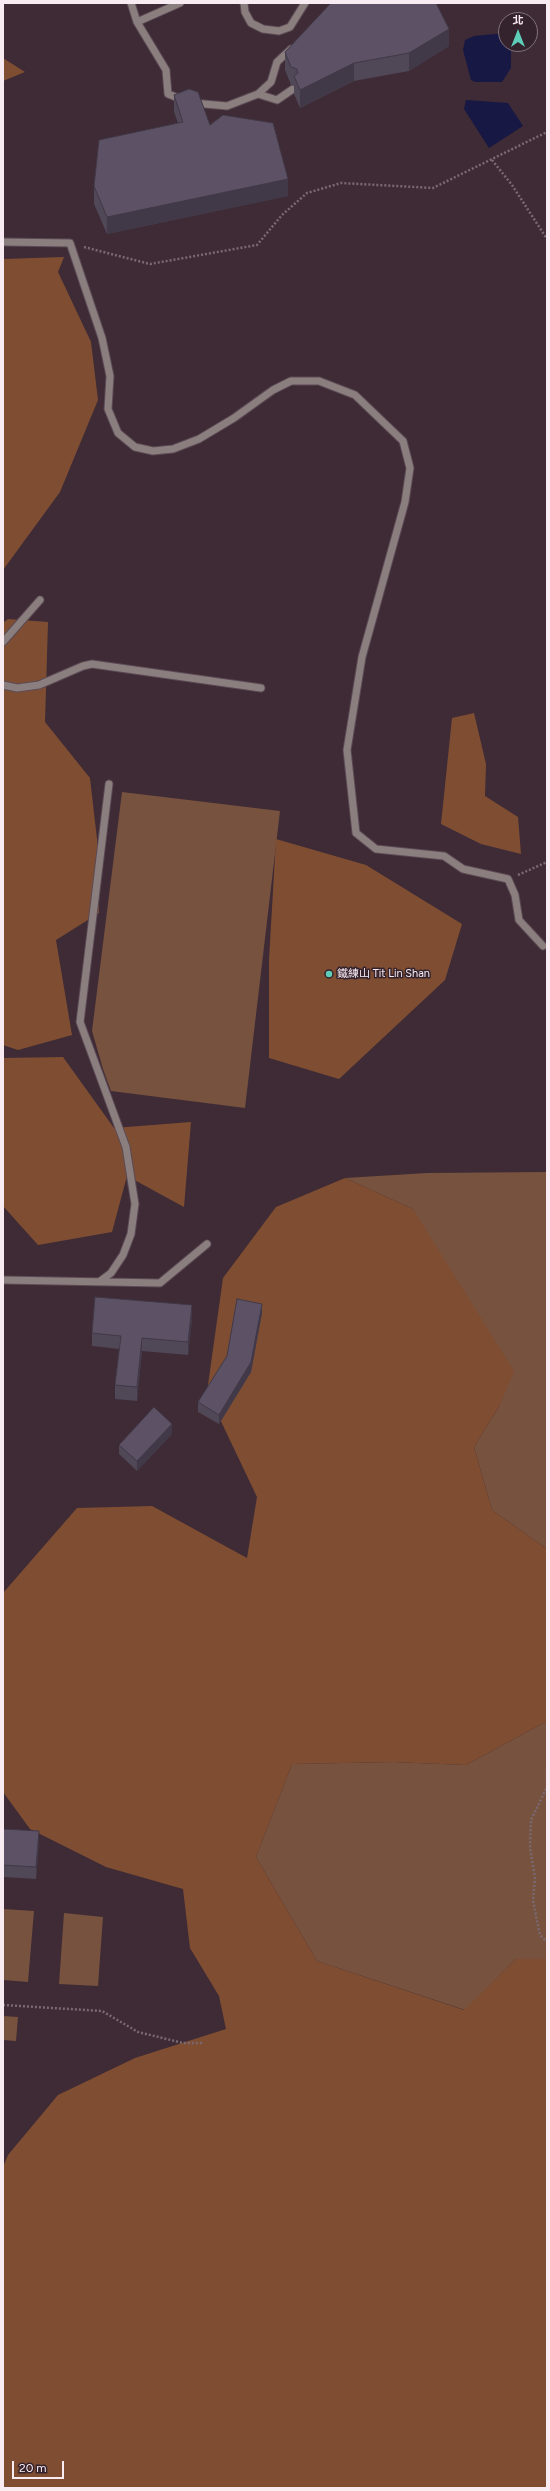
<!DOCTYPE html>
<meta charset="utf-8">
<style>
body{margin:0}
#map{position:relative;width:550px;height:2491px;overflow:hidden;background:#3e2b36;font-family:Figtree,"Noto Sans TC",sans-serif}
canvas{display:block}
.frame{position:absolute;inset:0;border:4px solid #f8ebf2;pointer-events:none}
.north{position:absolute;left:498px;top:12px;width:40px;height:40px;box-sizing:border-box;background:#34222c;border:1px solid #82727b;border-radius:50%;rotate:0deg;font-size:11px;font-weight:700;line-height:16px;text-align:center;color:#f8ebf2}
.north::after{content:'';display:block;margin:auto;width:14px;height:18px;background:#5eceb8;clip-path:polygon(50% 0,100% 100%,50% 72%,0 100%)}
.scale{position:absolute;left:12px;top:2461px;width:52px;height:18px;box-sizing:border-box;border:2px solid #f8ebf2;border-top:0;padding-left:5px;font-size:12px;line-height:14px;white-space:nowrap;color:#f8ebf2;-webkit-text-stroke:3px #34222c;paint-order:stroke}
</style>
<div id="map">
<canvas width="550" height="2491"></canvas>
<div class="frame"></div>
<div class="north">北</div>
<div class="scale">20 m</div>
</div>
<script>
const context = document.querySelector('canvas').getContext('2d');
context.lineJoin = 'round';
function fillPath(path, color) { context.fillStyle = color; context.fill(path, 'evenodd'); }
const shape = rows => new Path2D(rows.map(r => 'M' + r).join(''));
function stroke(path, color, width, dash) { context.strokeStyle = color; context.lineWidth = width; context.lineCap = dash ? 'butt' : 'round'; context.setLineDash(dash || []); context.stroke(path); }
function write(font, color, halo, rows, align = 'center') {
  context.font = font + ' Figtree,"Noto Sans TC",sans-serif'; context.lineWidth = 3; context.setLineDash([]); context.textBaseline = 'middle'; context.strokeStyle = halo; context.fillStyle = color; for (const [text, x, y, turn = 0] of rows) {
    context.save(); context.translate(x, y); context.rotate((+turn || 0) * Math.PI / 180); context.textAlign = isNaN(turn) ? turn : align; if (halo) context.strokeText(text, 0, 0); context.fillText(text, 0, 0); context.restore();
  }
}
const green = shape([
 [122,792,280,811,245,1108,111,1091,103,1069,92,1031],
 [547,1172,547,1549,492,1510,474,1447,500,1405,413,1209,345,1178,427,1173],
 [547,1721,547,1959,516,1959,465,2010,317,1961,256,1857,292,1764,393,1762,466,1765],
 [3,1909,34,1911,28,1982,3,1980],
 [64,1913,103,1917,98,1986,59,1984],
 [3,2016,18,2017,16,2041,3,2040]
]);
const forest = shape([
 [3,58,25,72,3,81],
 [64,257,58,272,91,342,98,400,60,492,3,570,3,259],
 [8,619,48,622,45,722,90,778,97,839,99,913,56,940,72,1035,18,1050,3,1045,3,623],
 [474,713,486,764,485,796,518,817,521,854,481,844,441,824,452,718],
 [276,839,366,865,462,924,445,980,339,1079,269,1058,269,960],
 [63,1057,114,1128,191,1122,184,1207,127,1176,112,1232,38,1245,3,1206,3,1058],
 [345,1178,413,1209,514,1371,500,1405,474,1447,492,1510,547,1549,547,1721,466,1765,393,1762,292,1764,256,1857,317,1961,464,2010,516,1959,547,1959,547,2488,3,2488,3,2167,8,2155,58,2095,135,2058,226,2029,219,1996,190,1948,183,1889,106,1867,30,1829,3,1792,3,1593,77,1508,152,1506,247,1558,257,1497,207,1392,223,1278,276,1207]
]);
const water = shape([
 [506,33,506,44,511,44,511,68,502,82,475,82,471,80,463,50,465,40,474,36],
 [466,100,508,103,523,126,489,148,464,109]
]);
const path = shape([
 [492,160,512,185,547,239],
 [84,247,150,264,257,245,282,215,307,193,341,183,433,188,547,132],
 [518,875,547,862],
 [547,1769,547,1787,531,1820,530,1848,535,1877,533,1900,537,1921,540,1935,547,1942],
 [3,2005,102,2011,138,2032,183,2043,204,2043]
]);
const lane = shape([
 [131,3,137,22,166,70,168,94,181,99],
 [244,3,245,12,251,23,263,29,279,31,290,27,305,3],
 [137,22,180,3],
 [258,94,277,100,293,89],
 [193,103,227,106,258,94,271,82,277,62,291,49],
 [3,242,70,243,102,338,110,376,108,409,118,433,135,447,153,451,173,449,199,439,234,418,273,390,291,381,319,381,355,395,403,441,410,468,405,502,362,657,347,750,356,833,376,849,444,856,463,869,508,879,515,895,519,920,543,946],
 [3,642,40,600],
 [3,685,17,688,39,685,83,666,92,664,261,688],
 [3,1280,160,1283,207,1244],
 [99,1282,111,1273,123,1255,131,1234,135,1204,126,1147,80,1022,109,784]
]);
const wall = shape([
 [449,46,409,71,354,81,300,108,294,94,294,86,291,85,285,70,285,52],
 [174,95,210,125,288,196,107,234,94,204,94,186,178,123,174,112],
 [262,1313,251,1372,219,1424,198,1412,198,1402],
 [192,1319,188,1355,142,1351,137,1401,115,1399,115,1385,119,1349,92,1346,92,1333],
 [172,1434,137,1471,119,1454,119,1445],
 [3,1829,39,1843,36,1879,3,1877]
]);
const shadedWall = shape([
 [449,29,449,46,409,71,409,53],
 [354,63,354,81,300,108,300,90],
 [288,179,288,196,107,234,107,217],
 [262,1304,262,1313,251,1372,219,1424,219,1415],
 [192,1305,192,1319,188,1355,188,1342],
 [142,1338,142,1351,137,1401,137,1387],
 [172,1424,172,1434,137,1471,137,1461],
 [39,1831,39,1843,36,1879,36,1867]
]);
const building = shape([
 [331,3,436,3,449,29,409,53,354,63,300,90,294,76,298,73,297,69,291,67,285,52,331,3],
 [189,89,198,92,210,125,223,115,273,123,288,179,107,217,94,186,99,140,183,122,174,95,189,89],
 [95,1297,192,1305,188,1342,142,1338,137,1387,115,1385,121,1336,92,1333,95,1297],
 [237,1299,262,1304,251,1362,219,1415,198,1402,227,1356,237,1299],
 [154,1407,172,1424,137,1461,119,1445,154,1407],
 [3,1829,39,1831,36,1867,3,1865,3,1829]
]);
const markers = [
 [329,974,4,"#5eceb8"]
];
const poiNames = [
 ["鐵練山 Tit Lin Shan",337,974]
];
fillPath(green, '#77523e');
fillPath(forest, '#7f4e32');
fillPath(water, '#171843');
stroke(lane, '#5c4a54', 9);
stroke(path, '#7a6973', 2.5, [2, 2]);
stroke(lane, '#8a7e7e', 7);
fillPath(wall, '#504757');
fillPath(shadedWall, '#413947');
fillPath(building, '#5d5265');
stroke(building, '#413947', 1);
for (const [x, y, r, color] of markers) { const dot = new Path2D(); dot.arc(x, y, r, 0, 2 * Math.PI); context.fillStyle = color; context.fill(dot); stroke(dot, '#34222c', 1.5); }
write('11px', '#f8ebf2', '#34222c', poiNames, 'left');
</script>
